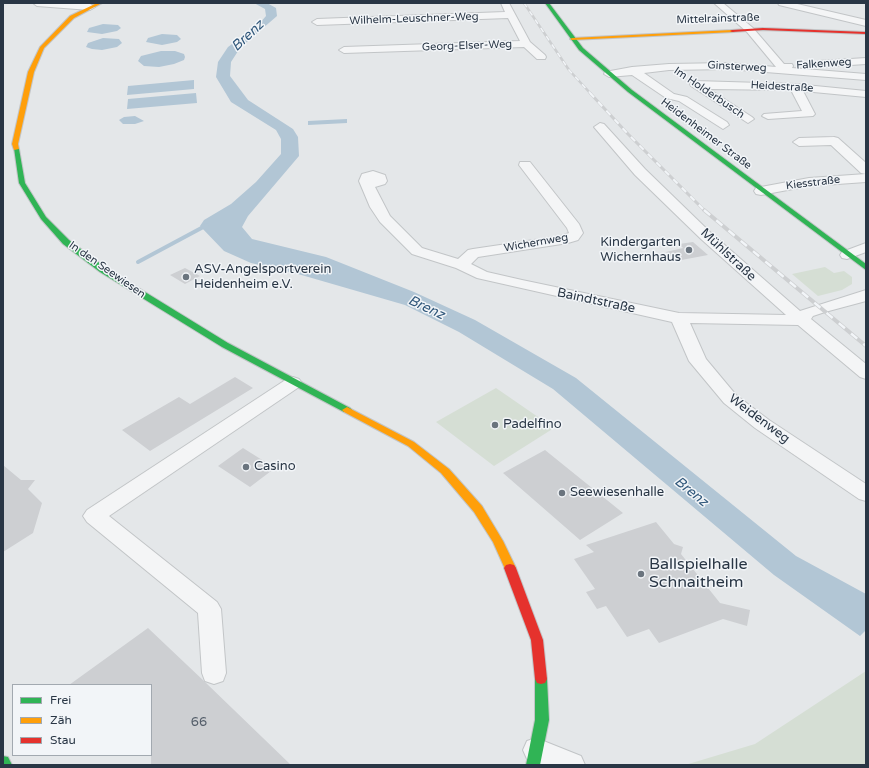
<!DOCTYPE html>
<meta charset="utf-8">
<style>
body{margin:0}
#map{position:relative;width:869px;height:768px;overflow:hidden;background:#e4e7e9;font-family:"Varela Round",sans-serif}
canvas{display:block}
.frame{position:absolute;inset:0;border:4px solid #293645;pointer-events:none}
.legend{position:absolute;left:12px;top:684px;width:140px;height:72px;box-sizing:border-box;background:#f2f5f8;border:1px solid #a2a9b0;margin:0;padding:5px 7px;list-style:none;font-size:12px;color:#293645}
.legend li{display:flex;align-items:center;gap:8px;height:20px}
.legend b{width:20px;border:1px solid #a2a9b0}
</style>
<div id="map">
<canvas width="869" height="768"></canvas>
<div class="frame"></div>
<ul class="legend">
<li><b style="height:5px;background:#30b455"></b>Frei</li>
<li><b style="height:5px;background:#ff9f0a"></b>Zäh</li>
<li><b style="height:5px;background:#e5322d"></b>Stau</li>
</ul>
</div>
<script>
const context = document.querySelector('canvas').getContext('2d');
context.lineJoin = 'round';
function fillPath(path, color) { context.fillStyle = color; context.fill(path, 'evenodd'); }
const shape = rows => new Path2D(rows.map(r => 'M' + r).join(''));
function stroke(path, color, width, dash) { context.strokeStyle = color; context.lineWidth = width; context.lineCap = dash ? 'butt' : 'round'; context.setLineDash(dash || []); context.stroke(path); }
function write(font, color, halo, rows, align = 'center') {
  context.font = font + ' "Varela Round",sans-serif'; context.lineWidth = 3; context.setLineDash([]); context.textBaseline = 'middle'; context.strokeStyle = halo; context.fillStyle = color; for (const [text, x, y, turn = 0] of rows) {
    context.save(); context.translate(x, y); context.rotate((+turn || 0) * Math.PI / 180); context.textAlign = isNaN(turn) ? turn : align; if (halo) context.strokeText(text, 0, 0); context.fillText(text, 0, 0); context.restore();
  }
}
const green = shape([
 [825,267,834,273,844,271,852,277,852,284,842,290,818,296,792,274],
 [496,388,554,428,494,466,436,422],
 [866,671,866,765,685,765,755,744]
]);
const water = shape([
 [254,3,267,3,276,8,277,16,240,48,231,62,230,76,248,100,293,129,298,137,299,156,248,216,242,227,252,239,326,257,414,292,475,320,576,378,796,556,866,594,866,630,860,636,774,575,553,389,459,332,405,305,298,274,251,263,224,251,200,226,204,220,231,204,256,182,281,154,281,139,276,130,231,102,216,77,218,62,228,47,259,24,266,16,265,9],
 [103,24,118,25,121,28,117,31,102,34,87,32,89,28],
 [162,34,177,35,181,39,177,42,162,45,146,42,148,38],
 [103,38,119,39,122,43,117,47,102,50,92,49,86,47,88,43],
 [161,51,175,51,184,54,185,57,184,60,174,64,159,67,144,66,138,61,141,56],
 [194,80,194,89,127,95,128,86],
 [196,93,197,103,127,109,128,99],
 [135,116,144,121,135,124,123,124,119,120,124,117],
 [347,119,347,123,308,125,308,121]
]);
const stream = shape([
 [138,262,207,225]
]);
const building = shape([
 [693,242,708,255,676,261,666,252,683,248,679,244],
 [185,268,200,276,185,284,170,275],
 [235,377,253,388,150,451,122,430,179,397,190,404],
 [243,448,275,468,250,487,218,466],
 [545,450,623,513,580,540,503,473],
 [3,465,21,480,35,480,28,489,42,503,33,533,3,552],
 [656,522,674,544,683,547,681,554,720,603,750,610,747,626,723,619,659,643,649,629,627,637,606,606,597,609,586,592,595,589,574,559,594,552,586,545],
 [148,628,205,682,291,765,151,765,151,685,69,685]
]);
const street = shape([
 [33,3,73,3,90,4,95,7,90,10,37,6,33,3],
 [501,3,509,3,530,42,545,55,546,57,545,59,537,59,524,47,344,53,339,50,344,47,520,41,508,18,317,25,312,22,317,19,505,12,501,3],
 [714,3,723,3,753,28,784,64,792,64,793,66,792,68,866,74,866,80,728,69,669,70,644,73,674,94,687,97,727,122,729,125,723,129,679,101,666,98,632,75,609,77,604,74,605,72,632,67,669,64,728,63,776,67,747,32,714,3],
 [778,3,793,3,866,20,866,26,779,5,778,3],
 [866,58,866,64,819,67,814,64,819,61,866,58],
 [695,81,795,84,866,91,866,97,803,91,815,114,813,116,768,119,762,116,764,114,802,111,791,90,709,89,752,117,754,119,748,123,691,86,690,84,691,82,695,81],
 [600,123,604,124,645,169,711,233,800,311,866,290,866,301,825,312,813,316,811,319,866,364,866,379,860,377,798,325,690,323,706,359,736,395,769,420,866,484,866,501,859,499,755,428,724,403,689,361,672,322,477,278,456,268,412,254,380,222,370,207,359,181,362,174,373,171,385,175,387,181,385,184,375,187,390,216,422,248,458,259,468,250,473,249,561,236,569,233,567,228,519,165,520,162,530,162,579,224,583,233,578,240,568,243,478,257,471,264,487,272,522,280,679,313,786,315,701,239,635,175,594,127,600,123],
 [834,137,838,138,866,163,866,174,861,173,831,145,799,146,793,142,799,138,834,137],
 [866,174,866,182,809,186,761,195,756,194,754,191,756,188,761,187,809,178,866,174],
 [866,243,866,252,847,259,842,258,840,255,842,252,866,243],
 [293,377,299,379,302,383,299,387,109,516,217,602,221,609,226,673,223,681,214,684,205,681,202,673,198,613,87,522,83,516,87,510,287,379,293,377],
 [536,738,581,756,585,765,541,765,527,759,523,750,527,741,536,738]
]);
const fast = shape([
 [545,3,549,3,583,48,632,90,866,264,866,270,628,92,579,50,545,3],
 [14,148,19,149,25,183,46,217,69,240,106,268,228,343,350,408,352,410,350,412,344,412,222,347,100,272,63,244,41,219,19,183,14,148],
 [541,674,545,675,547,679,549,720,540,765,526,765,535,720,535,679,537,675,541,674],
 [3,756,8,757,12,765,3,765,3,756]
]);
const slow = shape([
 [97,3,102,3,74,18,44,48,34,72,18,144,19,149,14,150,12,144,28,72,40,47,70,16,97,3],
 [732,30,734,31,734,32,572,40,570,39,572,38,732,30],
 [347,407,414,442,449,469,482,506,503,541,516,568,514,571,510,572,506,571,493,542,474,512,441,473,408,446,344,412,342,410,347,407]
]);
const jam = shape([
 [763,28,866,32,866,34,763,30,732,32,730,31,732,30,763,28],
 [510,564,514,565,516,568,543,640,547,679,545,683,541,684,537,683,535,679,531,640,504,568,506,565,510,564]
]);
const railFar2 = shape([
 [524,3,569,70,591,94]
]);
const railFar1 = shape([
 [590,93,628,134,705,211]
]);
const rail = shape([
 [704,210,866,346]
]);
const markers = [
 [689,250,4,"#6a747e"],
 [186,277,4,"#6a747e"],
 [495,425,4,"#6a747e"],
 [246,467,4,"#6a747e"],
 [562,493,4,"#6a747e"],
 [641,574,4,"#6a747e"]
];
const farStreetnames = [
 ["Wilhelm-Leuschner-Weg",414,19,-2],
 ["Mittelrainstraße",718,19,-2],
 ["Georg-Elser-Weg",467,46,-2],
 ["Falkenweg",824,64,-4],
 ["Ginsterweg",737,67,3],
 ["Heidestraße",782,87,3],
 ["Im Holderbusch",709,93,34],
 ["Heidenheimer Straße",706,134,37],
 ["Kiesstraße",813,183,-7],
 ["Wichernweg",536,243,-10],
 ["In den Seewiesen",107,270,35]
];
const poiNames = [
 ["Kindergarten",681,243,"right"],
 ["Wichernhaus",681,258,"right"],
 ["ASV-Angelsportverein",194,270],
 ["Heidenheim e.V.",194,285],
 ["Padelfino",503,425],
 ["Casino",254,467],
 ["Seewiesenhalle",570,493]
];
const streetNames = [
 ["Mühlstraße",728,255,43],
 ["Baindtstraße",596,301,12],
 ["Weidenweg",759,419,37]
];
const nearNumbernames = [
 ["66",199,723]
];
const waterNames = [
 ["Brenz",248,36,-43],
 ["Brenz",426,308,25],
 ["Brenz",691,492,39]
];
const nearPoinames = [
 ["Ballspielhalle",649,565],
 ["Schnaitheim",649,583]
];
fillPath(green, '#d5ded4');
fillPath(water, '#b2c6d5');
stroke(stream, '#b2c6d5', 4);
fillPath(building, '#cdcfd2');
stroke(street, '#c2c5c7', 2);
stroke(fast, '#c2c5c7', 2);
stroke(slow, '#c2c5c7', 2);
stroke(jam, '#c2c5c7', 2);
fillPath(street, '#f4f5f6');
fillPath(fast, '#30b455');
fillPath(slow, '#ff9f0a');
fillPath(jam, '#e5322d');
stroke(railFar2, '#cdcfd1', 2.5);
stroke(railFar1, '#cdcfd1', 3);
stroke(rail, '#cdcfd1', 4);
stroke(railFar2, '#f2f5f8', 1.5, [5]);
stroke(railFar1, '#f2f5f8', 2, [6]);
stroke(rail, '#f2f5f8', 2.5, [8]);
for (const [x, y, r, color] of markers) { const dot = new Path2D(); dot.arc(x, y, r, 0, 2 * Math.PI); context.fillStyle = color; context.fill(dot); stroke(dot, '#f2f5f8', 1.5); }
write('11px', '#293645', '#f2f5f8', farStreetnames);
write('13px', '#293645', '#f2f5f8', poiNames, 'left');
write('13px', '#293645', '#f2f5f8', streetNames);
write('13px', '#535d69', null, nearNumbernames);
write('italic 14px', '#31587b', '#f2f5f8', waterNames);
write('16px', '#293645', '#f2f5f8', nearPoinames, 'left');
</script>
